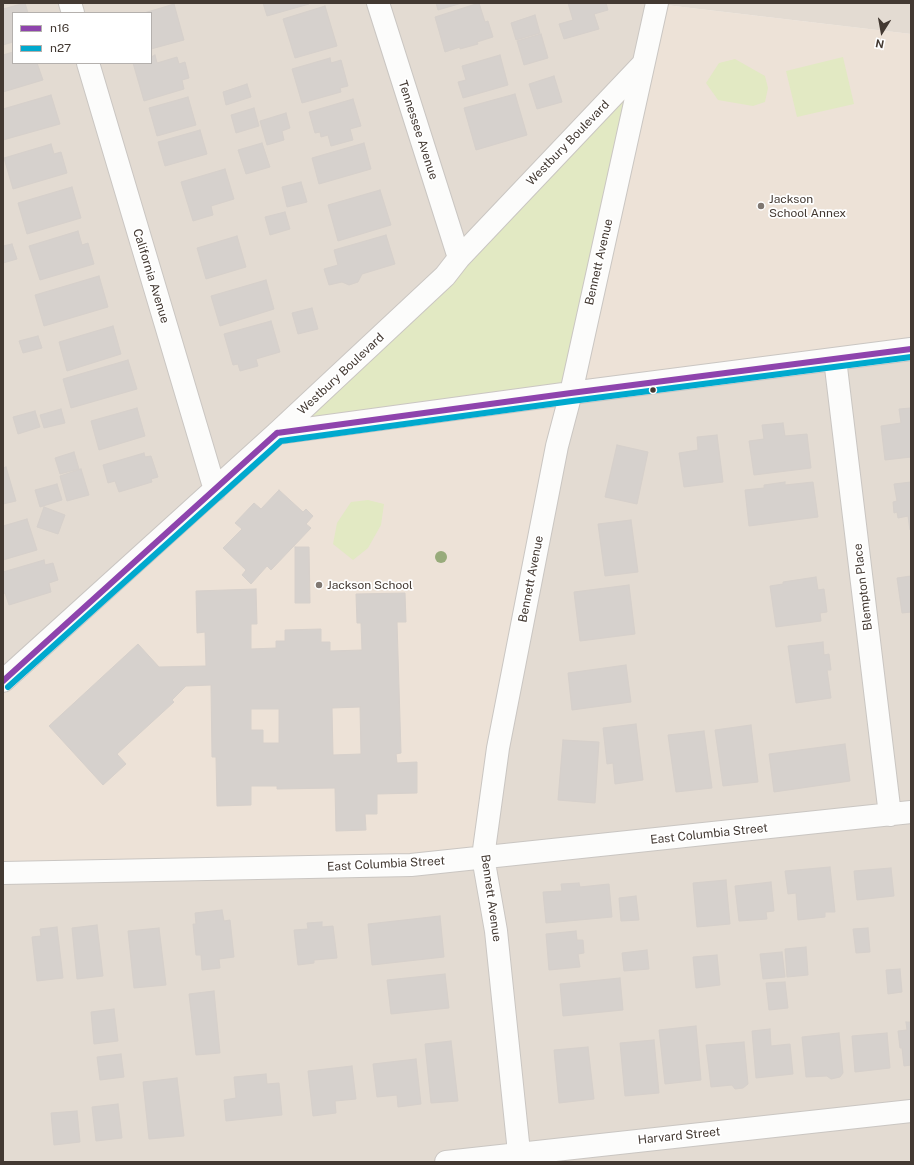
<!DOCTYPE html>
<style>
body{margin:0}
#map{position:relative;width:914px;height:1165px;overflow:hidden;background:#eeeae6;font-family:"Public Sans",sans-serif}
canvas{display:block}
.frame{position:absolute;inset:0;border:4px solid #433932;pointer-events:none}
.legend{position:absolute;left:12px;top:12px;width:140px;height:52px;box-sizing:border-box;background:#fff;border:1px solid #b4b0ad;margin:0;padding:5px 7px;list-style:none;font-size:12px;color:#433932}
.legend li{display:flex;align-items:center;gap:8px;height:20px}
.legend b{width:20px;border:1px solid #b4b0ad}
.north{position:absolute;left:862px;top:12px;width:40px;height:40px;-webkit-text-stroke:3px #fff;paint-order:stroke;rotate:191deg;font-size:11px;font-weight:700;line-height:16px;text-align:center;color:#433932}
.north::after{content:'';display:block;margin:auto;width:14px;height:18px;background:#433932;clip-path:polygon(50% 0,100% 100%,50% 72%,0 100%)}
</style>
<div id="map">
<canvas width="914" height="1165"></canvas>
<div class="frame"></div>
<ul class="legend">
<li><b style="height:5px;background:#8e44ad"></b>n16</li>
<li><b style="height:5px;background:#00a9ce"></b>n27</li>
</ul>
<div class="north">N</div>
</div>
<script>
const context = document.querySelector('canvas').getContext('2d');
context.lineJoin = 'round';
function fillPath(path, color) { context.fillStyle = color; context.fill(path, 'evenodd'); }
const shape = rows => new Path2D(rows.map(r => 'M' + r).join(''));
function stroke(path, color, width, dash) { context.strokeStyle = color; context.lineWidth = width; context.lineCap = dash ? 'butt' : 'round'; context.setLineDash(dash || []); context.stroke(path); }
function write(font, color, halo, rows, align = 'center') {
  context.font = font + ' "Public Sans",sans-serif'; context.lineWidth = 3.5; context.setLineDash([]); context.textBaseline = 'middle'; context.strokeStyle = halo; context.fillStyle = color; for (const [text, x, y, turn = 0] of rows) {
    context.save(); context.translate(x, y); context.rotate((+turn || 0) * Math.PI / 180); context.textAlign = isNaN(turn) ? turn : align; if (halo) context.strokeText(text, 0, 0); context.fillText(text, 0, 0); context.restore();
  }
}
const residential = shape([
 [3,3,911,3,911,34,657,4,643,64,459,258,3,681],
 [13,13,151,13,151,63,13,63],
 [911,349,911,1162,3,1162,3,873,571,393]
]);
const education = shape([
 [657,4,911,34,911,349,571,393,483,857,3,873,3,681,277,433,570,392]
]);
const green = shape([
 [843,57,854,104,797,117,786,71],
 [735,59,765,76,768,88,765,102,753,106,718,100,706,83,719,63],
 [643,64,571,393,277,433],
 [368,500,384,504,381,525,368,548,353,560,333,544,337,523,351,502]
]);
const building = shape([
 [25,3,28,13,13,13,13,42,3,45,3,9,25,3],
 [263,3,308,3,309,4,267,16,263,3],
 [436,3,462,3,438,10,436,3],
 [479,3,485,22,488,21,493,37,477,42,478,44,460,49,460,47,445,52,435,17,479,3],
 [568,3,606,3,608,10,594,14,599,29,564,39,559,24,573,20,568,3],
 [174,4,184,40,151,49,151,13,144,13,174,4],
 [325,6,337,46,295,58,283,19,325,6],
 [535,15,540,33,516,40,511,23,535,15],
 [541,34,548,58,524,65,517,41,541,34],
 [13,52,13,63,37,63,43,80,3,92,3,55,13,52],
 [155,55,157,63,177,57,179,64,185,62,189,78,182,80,184,89,144,101,133,63,151,63,151,57,155,55],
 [500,55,508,85,463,98,458,82,466,80,462,66,500,55],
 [330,58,331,63,341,60,348,86,340,88,341,92,302,103,292,69,330,58],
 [554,76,562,102,537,109,529,84,554,76],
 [247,84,251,97,226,105,223,92,247,84],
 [515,94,527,135,476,150,464,108,515,94],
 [51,95,60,124,3,140,3,109,51,95],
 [188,97,196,125,157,136,149,108,188,97],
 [353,99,361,126,350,129,353,140,331,146,328,135,321,137,320,132,315,133,309,112,353,99],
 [254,108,259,126,236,133,231,115,254,108],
 [286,113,290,128,282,131,284,140,267,145,260,121,286,113],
 [200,130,207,154,165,166,158,142,200,130],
 [262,143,270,167,246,174,238,150,262,143],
 [364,143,371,169,319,184,312,158,364,143],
 [51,144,54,154,61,152,67,173,13,189,4,158,51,144],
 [225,169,234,199,211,206,213,215,193,221,181,182,225,169],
 [301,182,307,202,287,207,282,187,301,182],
 [72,187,81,218,27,234,18,203,72,187],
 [380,190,391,225,338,241,328,205,380,190],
 [285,212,290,229,270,235,265,217,285,212],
 [78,231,82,245,88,243,94,264,40,280,29,246,78,231],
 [386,235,395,264,362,274,358,282,349,285,342,282,329,285,324,269,338,265,334,250,386,235],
 [237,236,246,267,206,279,197,248,237,236],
 [12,244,17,259,3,263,3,246,12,244],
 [99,276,108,307,44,326,35,295,99,276],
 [266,280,274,309,220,326,211,296,266,280],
 [312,308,318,329,298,334,292,313,312,308],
 [271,321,280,352,256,359,258,366,240,371,238,364,233,365,224,334,271,321],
 [113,326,121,354,67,371,59,342,113,326],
 [38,336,42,348,23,353,19,341,38,336],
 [128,360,137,389,71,408,63,379,128,360],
 [137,408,145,436,99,450,91,421,137,408],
 [911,408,911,457,885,460,881,426,901,423,899,409,911,408],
 [61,409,65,423,44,428,40,415,61,409],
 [35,411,40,427,18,434,13,417,35,411],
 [783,423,785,436,807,434,811,468,754,475,749,441,764,439,762,425,783,423],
 [717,435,723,482,684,487,679,453,698,450,697,437,717,435],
 [617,445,648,452,637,504,605,497,617,445],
 [74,452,79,469,60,474,55,458,74,452],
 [144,453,145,457,151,456,158,477,151,479,152,482,119,492,115,481,108,483,103,465,144,453],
 [6,467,16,501,3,504,3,468,6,467],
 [81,469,89,495,67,501,60,476,81,469],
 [785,482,785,485,813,482,818,517,749,526,745,490,764,488,764,485,785,482],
 [911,482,911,530,910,530,908,516,898,518,897,512,894,513,893,502,897,501,894,484,911,482],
 [57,484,62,500,40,507,35,490,57,484],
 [279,490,303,512,306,509,313,516,306,524,311,528,271,570,267,566,251,584,242,575,246,570,223,548,242,529,235,523,254,503,261,509,279,490],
 [44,507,65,515,58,534,37,527,44,507],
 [27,519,37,550,3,560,3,526,27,519],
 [631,520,638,572,605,576,598,524,631,520],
 [295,547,309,547,310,603,295,603,295,547],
 [44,560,45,565,53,563,58,580,49,583,51,592,9,605,5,593,3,594,3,572,44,560],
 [911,576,911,612,902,613,897,578,911,576],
 [816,577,818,590,824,589,827,612,820,613,821,621,776,627,770,586,783,584,783,582,816,577],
 [629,585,635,634,580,641,574,592,629,585],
 [256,589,257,624,251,624,251,649,276,648,276,641,285,641,285,630,321,629,321,642,330,642,330,651,362,650,361,623,357,623,356,594,405,593,406,622,397,622,401,753,396,754,397,763,417,762,417,793,377,794,377,814,365,814,366,830,336,831,335,788,277,789,277,786,251,786,251,805,217,806,216,757,212,757,211,685,186,686,172,700,174,702,117,754,126,764,103,785,49,726,138,644,159,667,206,666,205,632,197,633,196,591,256,589],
 [360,707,361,754,333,755,332,708,360,707],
 [251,709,279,709,279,743,263,743,263,730,251,730,251,709],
 [823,642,824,655,829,654,831,670,827,670,831,698,796,703,788,646,823,642],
 [626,665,631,702,572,710,568,673,626,665],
 [636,724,643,780,615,784,613,763,607,764,603,728,636,724],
 [751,725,758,782,723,786,715,730,751,725],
 [704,731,712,788,676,792,668,735,704,731],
 [563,740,599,742,595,803,558,800,563,740],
 [845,744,850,781,774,792,769,754,845,744],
 [830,867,835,912,825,912,825,917,798,920,796,893,788,894,785,871,830,867],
 [891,868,894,896,857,900,854,871,891,868],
 [726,880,730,924,697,927,693,883,726,880],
 [771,882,774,911,766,912,767,919,739,921,735,886,771,882],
 [579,883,580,887,609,884,612,917,546,923,543,892,562,891,561,884,579,883],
 [636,896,639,920,621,921,619,898,636,896],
 [222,910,224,921,230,920,234,957,219,959,220,968,202,970,201,955,196,955,193,924,196,924,195,913,222,910],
 [440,916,444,957,372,965,368,924,440,916],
 [322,922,322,927,333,926,337,958,314,960,314,963,298,965,294,930,308,929,307,923,322,922],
 [97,925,103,976,77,979,72,928,97,925],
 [57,927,63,978,37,981,32,937,41,936,40,929,57,927],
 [159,928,166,985,134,988,128,931,159,928],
 [868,928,870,952,856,953,853,929,868,928],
 [576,931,577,940,583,940,584,953,578,954,580,967,549,970,546,934,576,931],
 [806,947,808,975,787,977,785,949,806,947],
 [647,950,649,969,624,971,622,953,647,950],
 [782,952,785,977,763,979,760,954,782,952],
 [717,955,720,985,696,988,693,957,717,955],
 [900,969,902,992,888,994,886,970,900,969],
 [445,974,449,1008,391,1014,387,980,445,974],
 [620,978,623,1010,563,1016,560,984,620,978],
 [785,982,788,1008,769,1010,766,983,785,982],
 [214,991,220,1053,196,1055,189,994,214,991],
 [114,1009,118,1041,94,1044,91,1012,114,1009],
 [906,1022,911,1022,911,1065,904,1066,902,1048,900,1048,898,1031,907,1030,906,1022],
 [696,1026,701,1080,665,1084,659,1030,696,1026],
 [770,1029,771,1046,790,1044,793,1074,756,1078,752,1031,770,1029],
 [839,1033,843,1073,840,1077,831,1079,827,1076,806,1077,802,1037,839,1033],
 [887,1033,890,1068,855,1072,852,1036,887,1033],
 [654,1040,659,1093,625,1096,620,1043,654,1040],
 [451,1041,458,1101,431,1103,425,1044,451,1041],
 [744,1042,748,1084,743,1088,735,1089,732,1085,711,1087,706,1045,744,1042],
 [588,1047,594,1099,559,1103,554,1050,588,1047],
 [121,1054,124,1077,100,1080,97,1057,121,1054],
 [416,1059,421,1104,398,1107,397,1095,377,1097,373,1064,416,1059],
 [352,1066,356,1099,335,1101,336,1113,313,1116,308,1071,352,1066],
 [266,1074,267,1084,279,1083,282,1115,226,1121,224,1100,236,1098,234,1077,266,1074],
 [177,1078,184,1136,149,1139,143,1082,177,1078],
 [118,1104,122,1138,96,1141,92,1107,118,1104],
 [77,1111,80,1142,54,1145,51,1113,77,1111]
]);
const minor = shape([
 [70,3,73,13],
 [378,3,459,258],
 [88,63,215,490],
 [835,359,890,815],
 [277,433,571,393,911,349],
 [3,681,277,433,445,276,459,258,643,64],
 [3,873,411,865,911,812],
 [446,1162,911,1111],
 [520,1162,496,931,483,857,498,748,557,446,571,393,657,3]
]);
const bus1 = shape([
 [277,433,571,393,911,349],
 [3,681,277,433]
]);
const bus2 = shape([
 [8,687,281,441,572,401,911,357]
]);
const trees = [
 [441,557]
];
const markers = [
 [761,206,4,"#7f7771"],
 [653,390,3.5,"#433932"],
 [319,585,4,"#7f7771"]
];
const streetNames = [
 ["Tennessee Avenue",418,130,72],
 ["Westbury Boulevard",568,143,-46],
 ["Bennett Avenue",599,262,-77],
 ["California Avenue",151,276,73],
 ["Westbury Boulevard",341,374,-43],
 ["Bennett Avenue",531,579,-79],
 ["Blempton Place",863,587,-97],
 ["East Columbia Street",709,834,-6],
 ["East Columbia Street",386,864,-3],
 ["Bennett Avenue",491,898,82],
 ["Harvard Street",679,1136,-6]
];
const poiNames = [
 ["Jackson",769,199],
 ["School Annex",769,213],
 ["Jackson School",327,585]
];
fillPath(residential, '#e3dbd2');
fillPath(education, '#ede2d7');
fillPath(green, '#e2e9c3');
fillPath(building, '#d6d1cd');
stroke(building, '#d6d0cb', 1);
stroke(minor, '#cac6c2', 24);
stroke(minor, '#fcfcfb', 22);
stroke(bus1, '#8e44ad', 6);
stroke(bus2, '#00a9ce', 6);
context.fillStyle = '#98ab7b';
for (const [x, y] of trees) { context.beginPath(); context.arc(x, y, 6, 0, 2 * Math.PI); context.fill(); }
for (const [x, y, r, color] of markers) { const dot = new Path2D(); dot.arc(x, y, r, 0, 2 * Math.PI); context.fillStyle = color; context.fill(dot); stroke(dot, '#fff', 1.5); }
write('12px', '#433932', '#fff', streetNames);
write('12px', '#433932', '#fff', poiNames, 'left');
</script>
